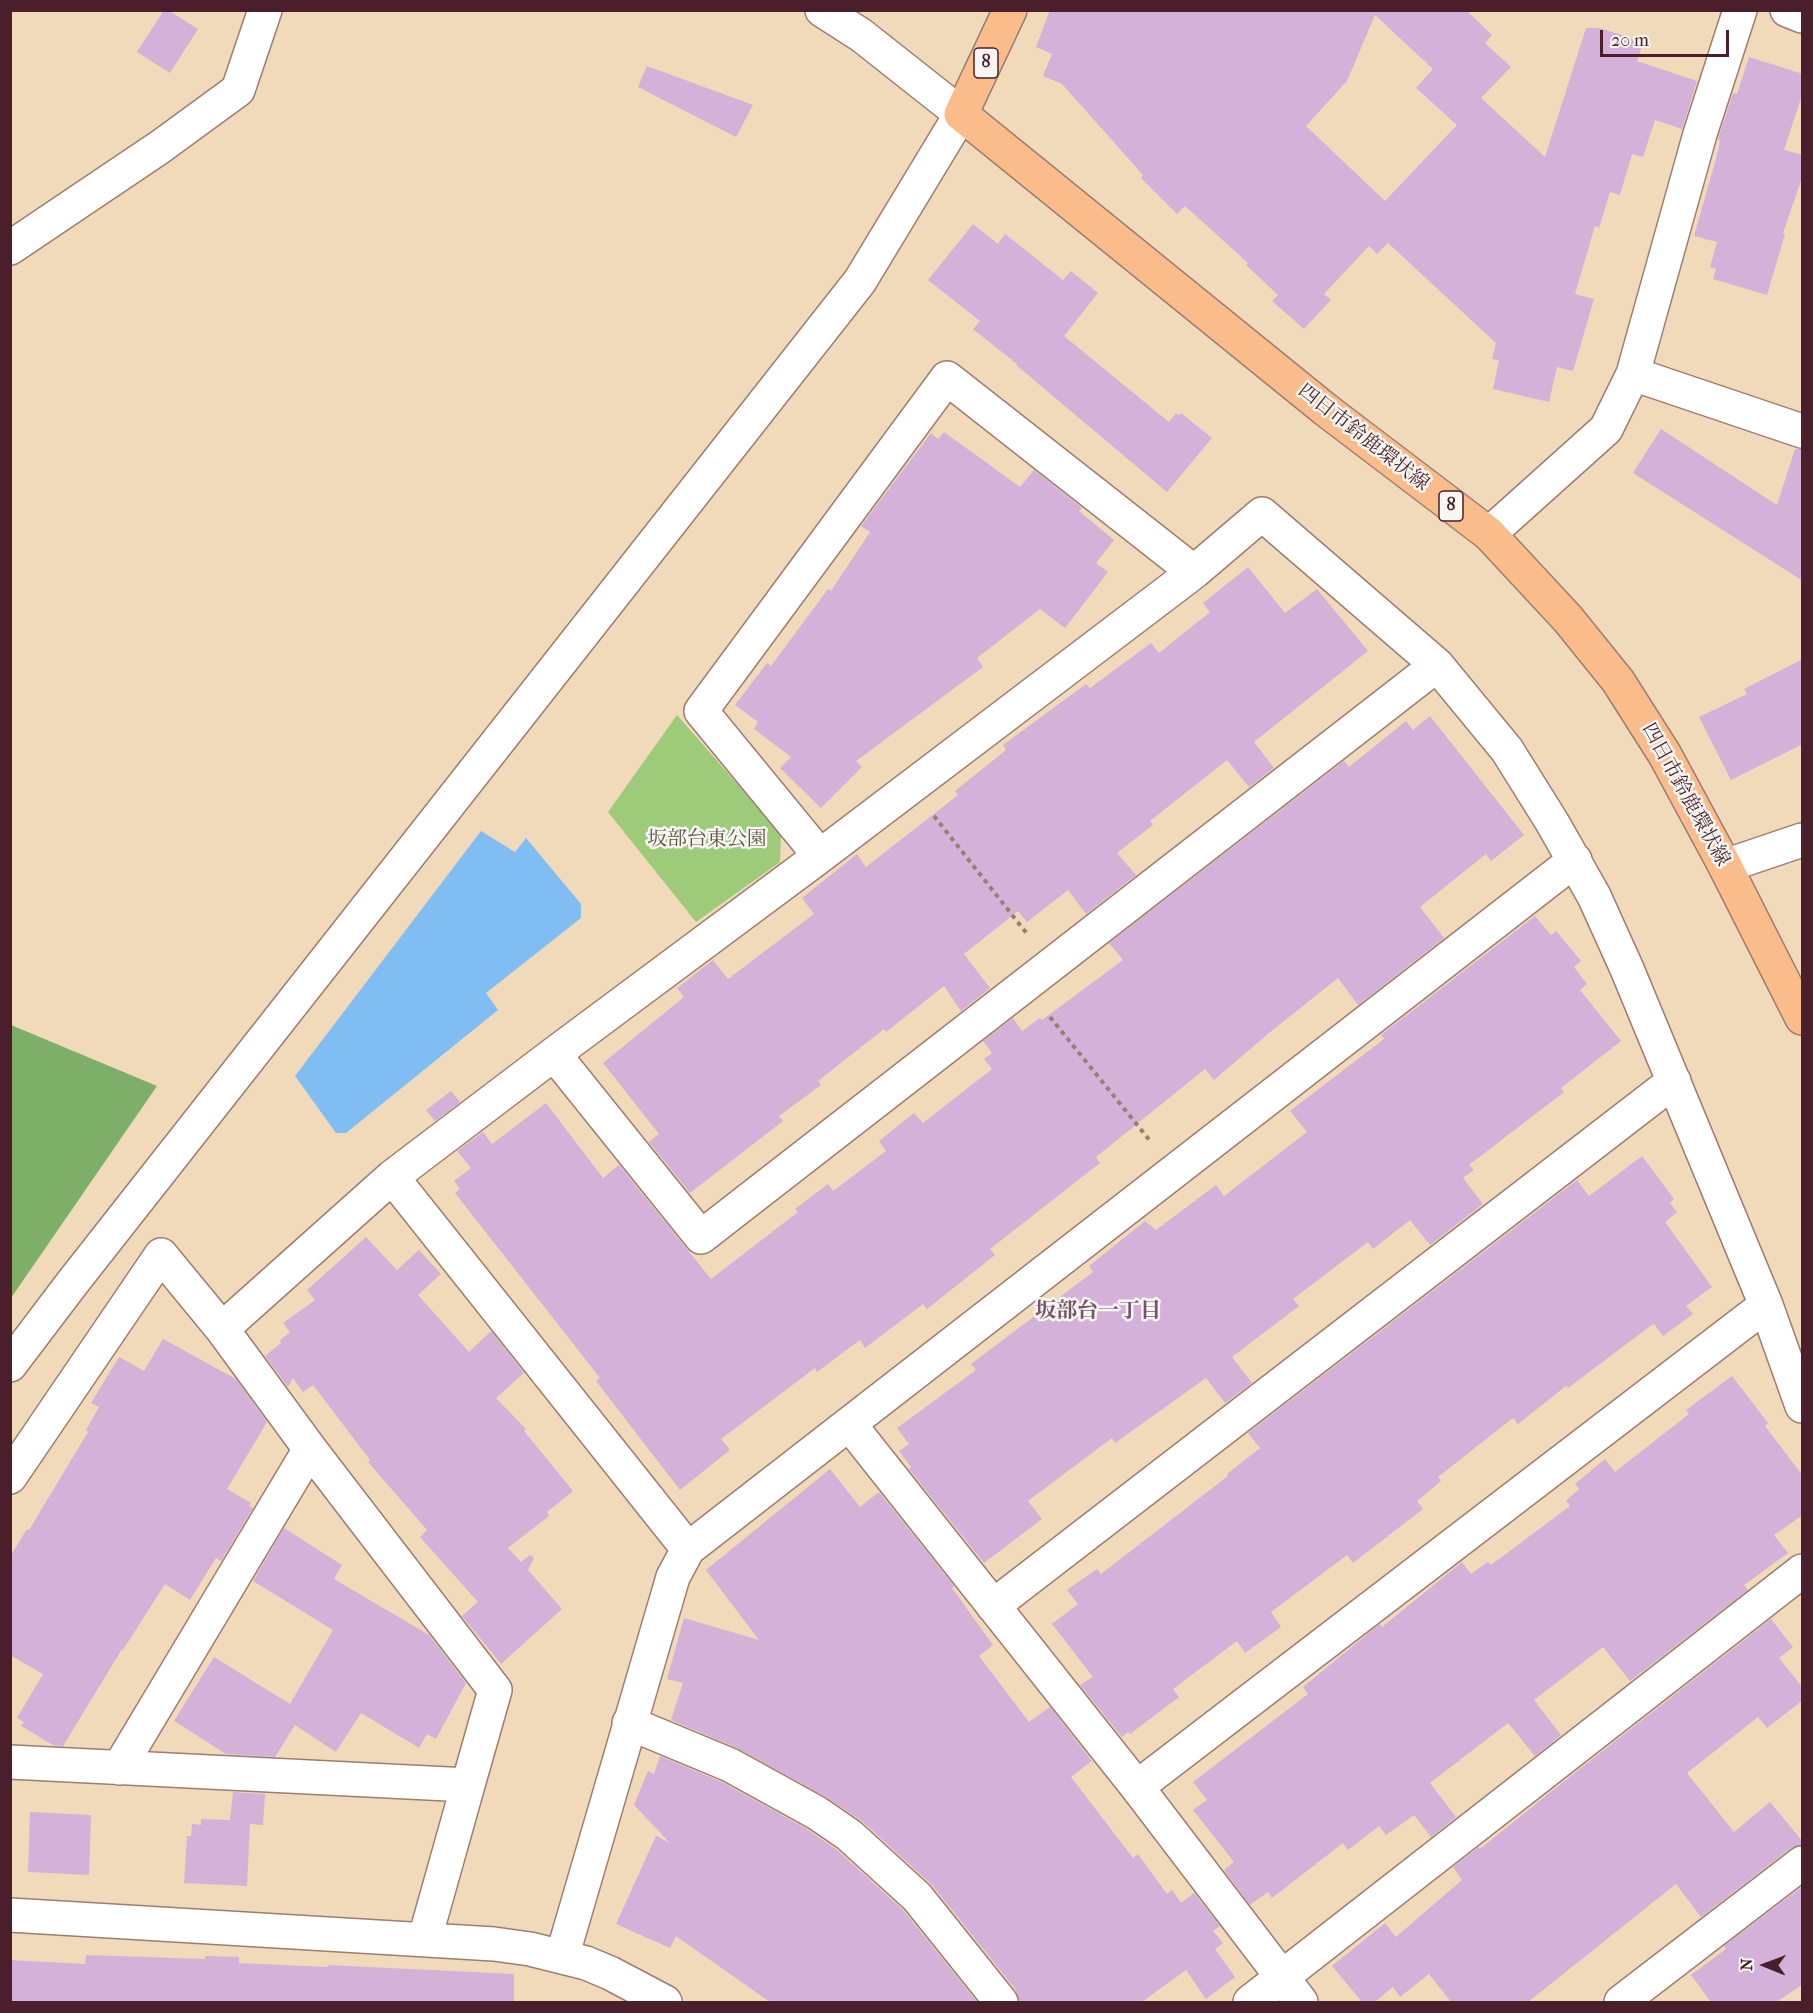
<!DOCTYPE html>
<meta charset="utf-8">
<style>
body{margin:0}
#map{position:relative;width:1813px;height:2013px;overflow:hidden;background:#f1daba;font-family:"IM FELL French Canon",serif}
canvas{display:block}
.frame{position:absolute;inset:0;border:12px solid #4a1f2b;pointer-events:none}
.north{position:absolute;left:1735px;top:1935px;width:60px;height:60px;-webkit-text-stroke:4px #f6f6f2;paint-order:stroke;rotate:271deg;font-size:16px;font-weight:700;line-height:24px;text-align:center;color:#4a1f2b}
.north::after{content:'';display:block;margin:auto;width:21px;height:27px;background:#4a1f2b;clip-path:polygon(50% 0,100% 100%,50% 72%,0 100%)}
.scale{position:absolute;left:1600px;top:30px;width:129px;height:27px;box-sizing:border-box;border:3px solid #4a1f2b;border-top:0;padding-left:8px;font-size:18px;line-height:21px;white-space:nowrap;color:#4a1f2b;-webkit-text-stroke:4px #f6f6f2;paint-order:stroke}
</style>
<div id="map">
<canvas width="1813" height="2013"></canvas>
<div class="frame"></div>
<div class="north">N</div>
<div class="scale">20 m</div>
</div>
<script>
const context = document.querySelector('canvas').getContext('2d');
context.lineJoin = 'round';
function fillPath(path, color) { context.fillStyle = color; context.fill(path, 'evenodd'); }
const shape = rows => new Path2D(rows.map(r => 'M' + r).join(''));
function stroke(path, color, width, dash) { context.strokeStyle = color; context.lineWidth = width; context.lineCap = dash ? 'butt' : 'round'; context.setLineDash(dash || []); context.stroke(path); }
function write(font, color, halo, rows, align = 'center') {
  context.font = font + ' "IM FELL French Canon","Noto Serif JP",serif'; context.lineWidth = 5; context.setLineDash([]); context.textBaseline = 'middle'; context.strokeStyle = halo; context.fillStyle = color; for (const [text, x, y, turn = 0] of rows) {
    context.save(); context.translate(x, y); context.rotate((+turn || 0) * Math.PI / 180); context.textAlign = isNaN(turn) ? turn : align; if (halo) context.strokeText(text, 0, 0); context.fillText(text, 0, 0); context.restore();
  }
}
const green = shape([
 [677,715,781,834,780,862,696,922,608,812]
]);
const forest = shape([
 [11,1025,157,1086,11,1298]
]);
const water = shape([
 [481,831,515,852,526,838,581,904,581,918,486,993,498,1010,346,1133,336,1133,295,1076]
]);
const building = shape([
 [164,10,168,10,198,29,170,73,137,52],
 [1050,10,1466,10,1492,35,1485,43,1511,67,1481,98,1545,157,1586,28,1600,28,1643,42,1637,61,1697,81,1682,129,1655,120,1643,157,1632,154,1620,195,1610,192,1599,228,1595,226,1575,294,1594,299,1573,371,1557,367,1549,402,1493,389,1499,360,1492,359,1496,343,1388,243,1377,254,1369,246,1324,294,1331,300,1304,329,1272,301,1278,295,1246,265,1248,263,1185,206,1177,214,1141,178,1143,175,1062,84,1043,76,1052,54,1036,47],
 [1375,15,1433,69,1416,88,1457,125,1385,201,1306,126,1347,81],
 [1749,57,1803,74,1803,92,1784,150,1803,155,1803,175,1783,233,1785,234,1767,295,1713,279,1716,269,1710,267,1717,242,1694,236,1717,155,1720,141,1718,139,1733,93,1737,94],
 [647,66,753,105,736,137,638,87],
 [973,224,998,244,1005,234,1063,280,1071,271,1098,293,1064,336,1169,422,1176,413,1179,415,1181,413,1212,438,1167,492,1016,365,1017,364,973,329,980,321,928,280],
 [1661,429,1777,505,1795,449,1803,449,1803,581,1633,473],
 [944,432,1020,487,1034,470,1082,508,1079,511,1114,540,1096,563,1108,572,1065,628,1040,609,977,658,983,667,856,761,862,767,821,808,780,768,791,757,754,729,758,722,735,705,767,663,771,666,828,589,831,591,870,532,861,526,931,433,938,439],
 [1248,567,1285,613,1317,589,1368,651,1254,742,1274,768,1249,787,1227,760,1150,821,1153,825,1117,853,1136,875,1086,914,1068,890,1027,922,1018,911,964,954,990,988,961,1011,944,986,886,1032,884,1029,818,1081,821,1085,779,1116,783,1121,690,1193,649,1142,659,1134,603,1063,684,997,677,988,713,960,728,979,814,914,802,898,857,854,866,867,958,795,955,791,1006,750,1003,745,1086,684,1090,688,1151,643,1159,653,1210,612,1203,603],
 [1803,659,1803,744,1731,780,1699,717,1747,694,1744,689],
 [1430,716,1524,835,1491,861,1486,854,1420,907,1444,938,1358,1005,1338,978,1269,1033,1214,1080,1205,1069,1096,1157,1100,1163,990,1249,995,1255,927,1309,923,1304,865,1348,860,1340,817,1372,815,1368,721,1439,730,1450,680,1490,596,1381,600,1378,455,1193,460,1189,454,1181,471,1168,457,1151,483,1132,492,1144,546,1103,603,1178,619,1165,711,1279,798,1212,795,1209,828,1184,833,1191,886,1151,879,1141,914,1113,923,1123,992,1069,984,1059,992,1053,983,1041,1013,1018,1022,1031,1040,1018,1042,1020,1123,960,1109,943,1344,761,1349,767,1406,721,1413,730],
 [1535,916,1551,935,1556,931,1581,961,1574,967,1587,984,1580,990,1621,1041,1561,1088,1564,1092,1469,1165,1474,1170,1463,1178,1483,1204,1430,1245,1410,1220,1373,1249,1368,1242,1293,1299,1299,1306,1232,1357,1252,1383,1225,1403,1206,1378,1115,1443,1112,1438,1028,1501,1042,1519,984,1563,909,1469,911,1467,899,1451,909,1444,897,1428,976,1370,971,1364,1093,1272,1089,1266,1145,1221,1156,1230,1216,1185,1224,1196,1307,1132,1290,1111,1384,1039,1381,1035],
 [451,1091,460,1102,435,1121,426,1110],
 [1642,1156,1674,1199,1670,1203,1677,1212,1665,1222,1712,1287,1686,1306,1693,1314,1663,1336,1654,1324,1649,1327,1568,1388,1566,1386,1518,1424,1513,1418,1438,1477,1441,1481,1417,1501,1423,1509,1353,1563,1347,1555,1271,1612,1281,1627,1245,1653,1237,1641,1173,1689,1179,1697,1130,1734,1128,1732,1122,1737,1080,1685,1093,1677,1052,1624,1078,1604,1067,1590,1097,1569,1101,1574,1228,1476,1227,1474,1260,1448,1248,1433,1577,1180,1589,1196],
 [366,1237,397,1270,419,1250,441,1274,418,1295,469,1352,491,1331,524,1373,496,1398,526,1429,524,1431,573,1491,547,1512,549,1516,508,1548,521,1562,530,1555,534,1558,528,1570,562,1609,501,1664,462,1616,478,1602,420,1537,427,1530,368,1462,370,1460,313,1385,303,1392,293,1378,288,1387,265,1356,281,1343,280,1340,290,1332,283,1323,315,1300,307,1290],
 [163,1339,236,1379,267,1422,227,1489,251,1503,249,1506,253,1508,221,1561,216,1558,190,1600,165,1584,123,1650,122,1649,63,1746,53,1745,21,1726,24,1722,17,1718,43,1674,10,1655,10,1557,27,1529,29,1530,88,1432,86,1430,99,1407,91,1403,119,1357,144,1371],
 [1732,1376,1768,1423,1765,1426,1803,1476,1803,1515,1774,1535,1788,1553,1744,1585,1748,1590,1630,1681,1603,1647,1534,1700,1561,1735,1535,1756,1508,1723,1430,1783,1456,1817,1431,1837,1414,1815,1386,1835,1379,1826,1348,1850,1343,1843,1272,1898,1268,1892,1250,1905,1224,1870,1234,1862,1193,1810,1207,1800,1193,1782,1308,1694,1303,1687,1376,1627,1380,1624,1382,1627,1462,1562,1471,1574,1488,1562,1491,1565,1570,1506,1566,1501,1579,1489,1575,1484,1605,1459,1615,1472,1689,1414,1686,1410],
 [830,1469,860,1507,879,1492,954,1586,952,1588,993,1645,979,1656,1029,1722,1050,1707,1092,1761,1071,1777,1133,1858,1138,1854,1167,1894,1172,1890,1181,1903,1194,1893,1220,1926,1213,1931,1223,1943,1215,1949,1235,1977,1206,1999,1186,1970,1142,2002,1019,2002,1016,1990,932,1885,862,1821,826,1797,739,1749,671,1720,683,1683,667,1679,684,1618,759,1640,706,1570],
 [284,1528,342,1565,334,1579,429,1635,466,1683,436,1739,427,1734,419,1748,361,1713,336,1752,295,1725,275,1757,226,1754,174,1721,214,1657,290,1704,333,1630,253,1581],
 [1771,1619,1793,1647,1779,1658,1803,1688,1803,1700,1767,1728,1758,1717,1687,1773,1734,1832,1770,1802,1803,1842,1803,1845,1791,1848,1701,1917,1676,1884,1528,2002,1451,2002,1429,1974,1400,1997,1393,1987,1375,2002,1362,2002,1332,1966,1385,1923,1396,1937,1462,1880,1453,1867,1479,1847,1480,1849,1553,1790],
 [660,1756,722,1782,807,1829,837,1850,903,1910,977,2002,770,2002,676,1936,670,1948,616,1924,656,1836,670,1843,634,1805,648,1771,654,1774],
 [233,1792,265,1794,263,1825,250,1824,247,1886,184,1883,187,1836,191,1836,192,1824,201,1825,201,1819,230,1820],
 [30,1812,91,1815,89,1875,28,1872],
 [1803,1886,1803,1984,1777,2002,1711,2002,1691,1975,1726,1949,1724,1946],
 [86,1955,205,1959,205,1956,239,1957,239,1963,328,1967,328,1965,514,1974,514,2002,10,2002,10,1960,85,1964]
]);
const path = shape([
 [934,816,1028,935],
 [1050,1017,1151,1142]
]);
const minor = shape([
 [822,10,861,35,961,114],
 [1787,10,1802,16],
 [10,248,160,147,238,90,265,10],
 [1633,374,1802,431],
 [1489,534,1606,429,1633,374,1700,134,1740,10],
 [820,856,701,711,947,378,1194,572],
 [1725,866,1802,840],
 [554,1054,701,1237,1437,665],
 [222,1329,392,1177],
 [850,1425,1137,1787,1301,2002],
 [10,1477,161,1255,222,1329,310,1449,495,1690,468,1785,10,1762],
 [688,1549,392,1177,554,1054,820,856,1194,572,1262,514,1437,665,1507,750,1552,822,1594,896,1627,969,1766,1305,1802,1406],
 [993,1606,1674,1081],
 [629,1723,730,1765,817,1813,849,1835,917,1897,1001,2002],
 [119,1768,310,1449],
 [1137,1787,1766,1305],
 [10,1915,494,1944,530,1949,586,1963,610,1973,665,2002],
 [425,1938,468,1785],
 [562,1957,673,1577,688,1549,1575,860],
 [1250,2002,1802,1571],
 [1621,2002,1802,1863]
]);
const tertiary = shape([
 [10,1365,73,1282,860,281,961,114]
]);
const primary = shape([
 [1010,10,961,114,1326,410,1489,534,1568,619,1618,681,1665,755,1725,866,1802,1018]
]);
const shields = [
 [986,63,24],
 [1451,506,24]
];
const shieldNames = [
 ["8",986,63],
 ["8",1451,506]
];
const streetNames = [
 ["四日市鈴鹿環状線",1363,438,38],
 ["四日市鈴鹿環状線",1685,795,61]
];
const parkNames = [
 ["坂部台東公園",707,840]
];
const neighbourhoodNames = [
 ["坂部台一丁目",1098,1312]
];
fillPath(green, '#9dcb79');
fillPath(forest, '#7eaf69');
fillPath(water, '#80bdf3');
fillPath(building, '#d3b1d8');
stroke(minor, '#9e7c72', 36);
stroke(tertiary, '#9e7c72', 36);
stroke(primary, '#9e7c72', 36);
stroke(path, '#9e7c72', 4, [4.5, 4.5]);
stroke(minor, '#fff', 33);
stroke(tertiary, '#fff', 33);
stroke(primary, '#f9bc8a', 33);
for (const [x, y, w] of shields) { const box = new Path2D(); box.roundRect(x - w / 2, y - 15, w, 30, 4.5); context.fillStyle = '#f6f6f2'; context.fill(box); stroke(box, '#4a1f2b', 1.5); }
write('bold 18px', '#4a1f2b', null, shieldNames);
write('20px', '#4a1f2b', '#f6f6f2', streetNames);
write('20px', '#635342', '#f6f6f2', parkNames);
write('bold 21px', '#7a5268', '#f6f6f2', neighbourhoodNames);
</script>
